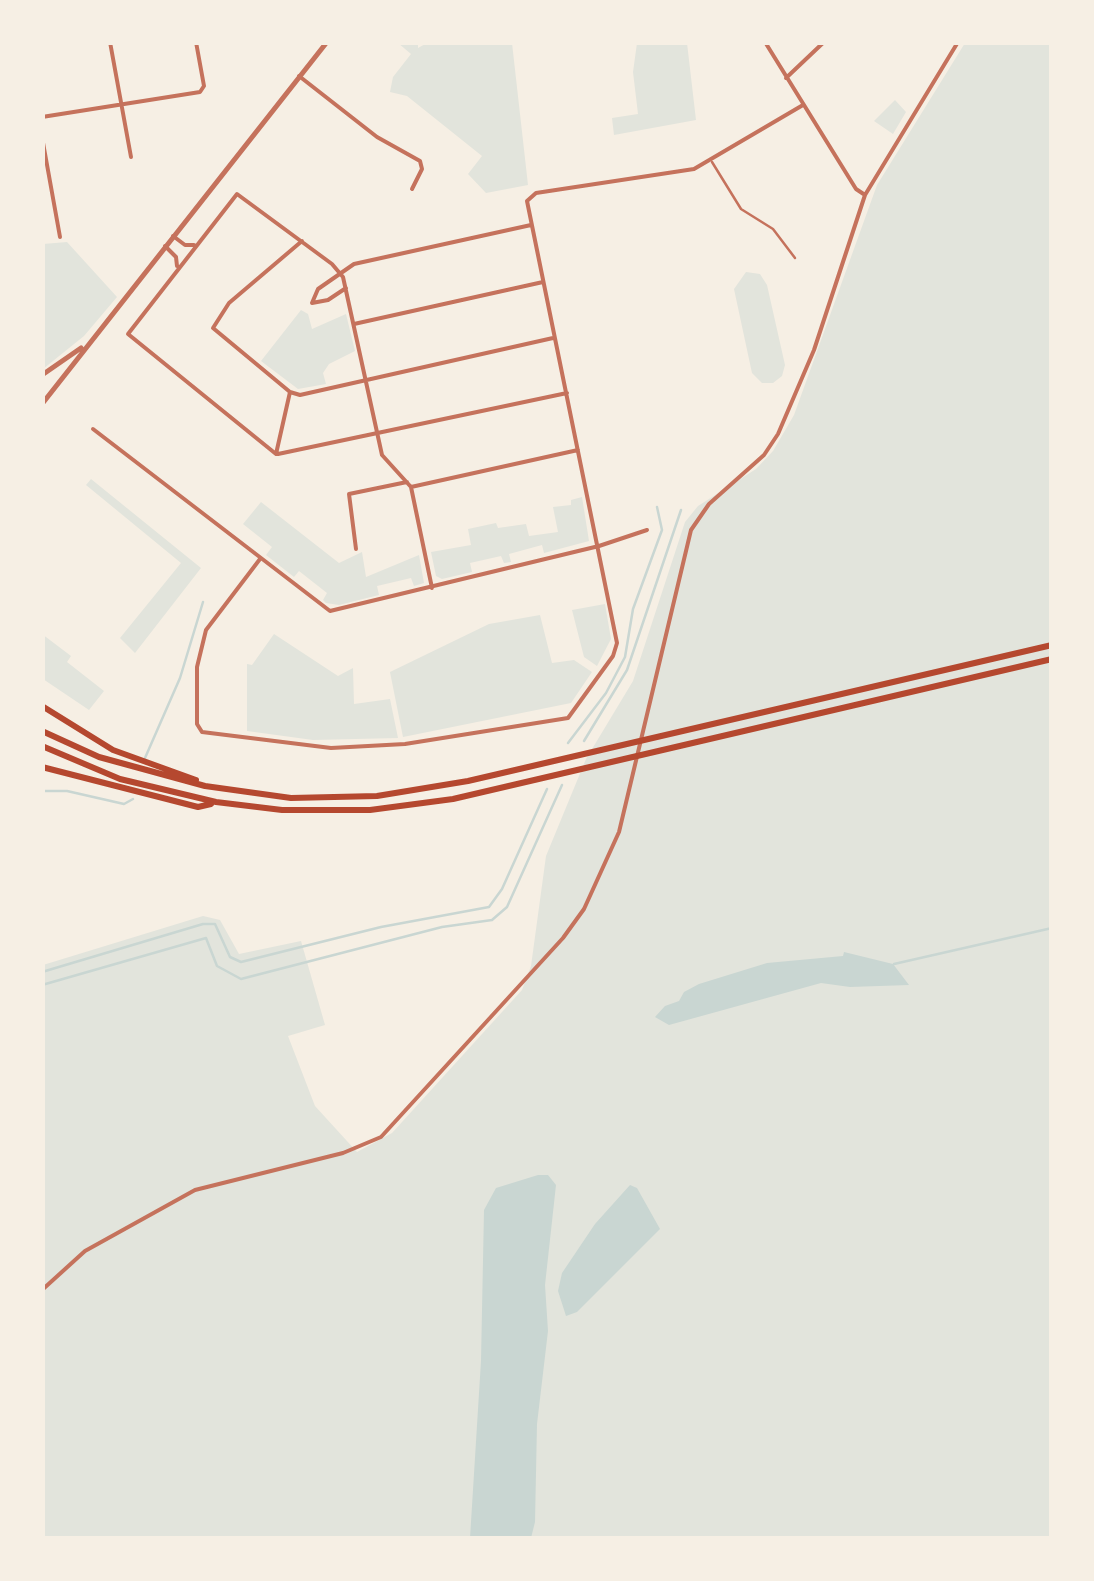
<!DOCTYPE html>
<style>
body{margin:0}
#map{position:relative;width:1094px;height:1581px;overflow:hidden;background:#f6efe4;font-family:"Work Sans",sans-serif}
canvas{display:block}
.frame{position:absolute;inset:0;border:45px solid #f6efe4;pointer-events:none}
</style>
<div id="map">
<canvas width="1094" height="1581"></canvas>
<div class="frame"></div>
</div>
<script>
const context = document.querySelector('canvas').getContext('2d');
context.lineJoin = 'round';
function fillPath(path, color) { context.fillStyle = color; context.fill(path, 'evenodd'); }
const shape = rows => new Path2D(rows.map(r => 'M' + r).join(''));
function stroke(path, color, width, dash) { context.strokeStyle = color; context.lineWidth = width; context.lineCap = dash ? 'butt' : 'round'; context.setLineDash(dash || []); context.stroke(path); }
const green = shape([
 [398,43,418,43,418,48,427,43,512,43,528,185,486,193,468,174,482,156,407,96,390,92,393,77,411,54],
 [637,43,687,43,696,120,614,135,612,118,638,114,633,72],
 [965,43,1051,43,1051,1538,43,1538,43,965,203,916,220,920,239,954,301,941,325,1025,288,1036,315,1106,357,1152,392,1133,522,990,531,966,546,856,586,759,633,681,685,522,698,506,756,469,773,451,794,415,877,185],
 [895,100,906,112,893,134,874,121],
 [67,242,117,297,84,336,43,369,43,244],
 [746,272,760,274,767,285,785,365,782,376,773,383,762,383,752,373,734,289],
 [301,310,308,314,312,329,346,314,355,351,329,364,323,373,326,384,298,389,261,361],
 [91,479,201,568,135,653,120,638,181,563,86,485],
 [582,497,589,541,544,553,542,545,509,554,511,562,504,563,501,556,470,563,472,572,442,579,436,576,431,552,471,545,468,529,496,523,498,528,526,524,529,536,558,532,553,507,571,505,571,500],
 [261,502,339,563,362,552,366,577,419,555,424,583,414,586,411,578,377,586,379,595,339,605,326,603,323,600,327,593,299,571,294,577,266,555,272,547,243,524],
 [605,604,611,639,597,666,584,657,572,610],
 [540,615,552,663,574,660,592,672,571,703,403,737,390,672,489,624],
 [42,634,71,656,67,662,104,691,89,710,43,679],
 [274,634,338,676,353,668,354,704,390,699,398,738,313,740,247,731,247,664,252,665]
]);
const water = shape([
 [844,952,893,964,909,985,850,987,821,983,669,1025,655,1017,665,1006,679,1001,684,992,699,984,767,963,843,956],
 [538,1175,548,1175,556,1185,545,1285,548,1331,537,1424,535,1522,531,1538,470,1538,481,1361,484,1210,496,1188],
 [630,1185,637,1188,660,1229,577,1312,566,1316,558,1291,562,1273,595,1224]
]);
const stream = shape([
 [584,741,627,670,681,510],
 [568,743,606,693,625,657,633,609,662,530,657,507],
 [145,758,180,678,203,602],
 [42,791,67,791,124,804,133,799],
 [894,964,1052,928],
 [42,972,203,924,215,924,230,957,241,962,381,927,489,907,502,889,547,789],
 [42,985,206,938,217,966,241,979,442,927,492,920,507,907,562,785]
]);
const service = shape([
 [712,162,741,209,773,229,795,258]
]);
const minor = shape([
 [110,42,131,157],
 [765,42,856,189,865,195],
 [299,76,377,137,420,161,422,169,412,189],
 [786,78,824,42],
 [42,117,200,92,204,86,196,42],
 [42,137,60,237],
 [173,236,185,245,194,245],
 [165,246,176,257,177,266],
 [346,288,328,300,312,303,318,289,354,264,531,225],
 [354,324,543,282],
 [290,392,300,395,553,338],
 [290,392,213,328,229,303,302,241],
 [93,429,330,611,599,546,647,530],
 [276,454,128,334,237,194,332,264,343,277,382,455,411,487,432,588],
 [276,454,290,392],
 [278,454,567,393],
 [411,487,578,450],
 [356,549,349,494,407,482],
 [260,559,206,630,197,667,197,724,202,732,331,748,405,744,568,718,613,656,617,643,527,201,536,193,694,169,803,105],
 [42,1290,85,1251,195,1190,343,1153,381,1137,563,938,584,909,619,832,691,530,709,504,764,455,778,434,814,350,865,195,958,42]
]);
const tertiary = shape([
 [42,375,81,348],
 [42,404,327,42]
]);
const trunk = shape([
 [42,706,113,750,196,780],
 [42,731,99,757,205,786,291,798,377,796,468,781,1052,645],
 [42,746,120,779,216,802,282,810,370,810,453,799,1052,659],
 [42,767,198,807,211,804]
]);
fillPath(green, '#e2e4dc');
fillPath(water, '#c9d6d2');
stroke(stream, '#c9d6d2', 2.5);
stroke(service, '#c5725c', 2.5);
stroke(minor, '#c5725c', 4);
stroke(tertiary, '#c5725c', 5);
stroke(trunk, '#b5482f', 6);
</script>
